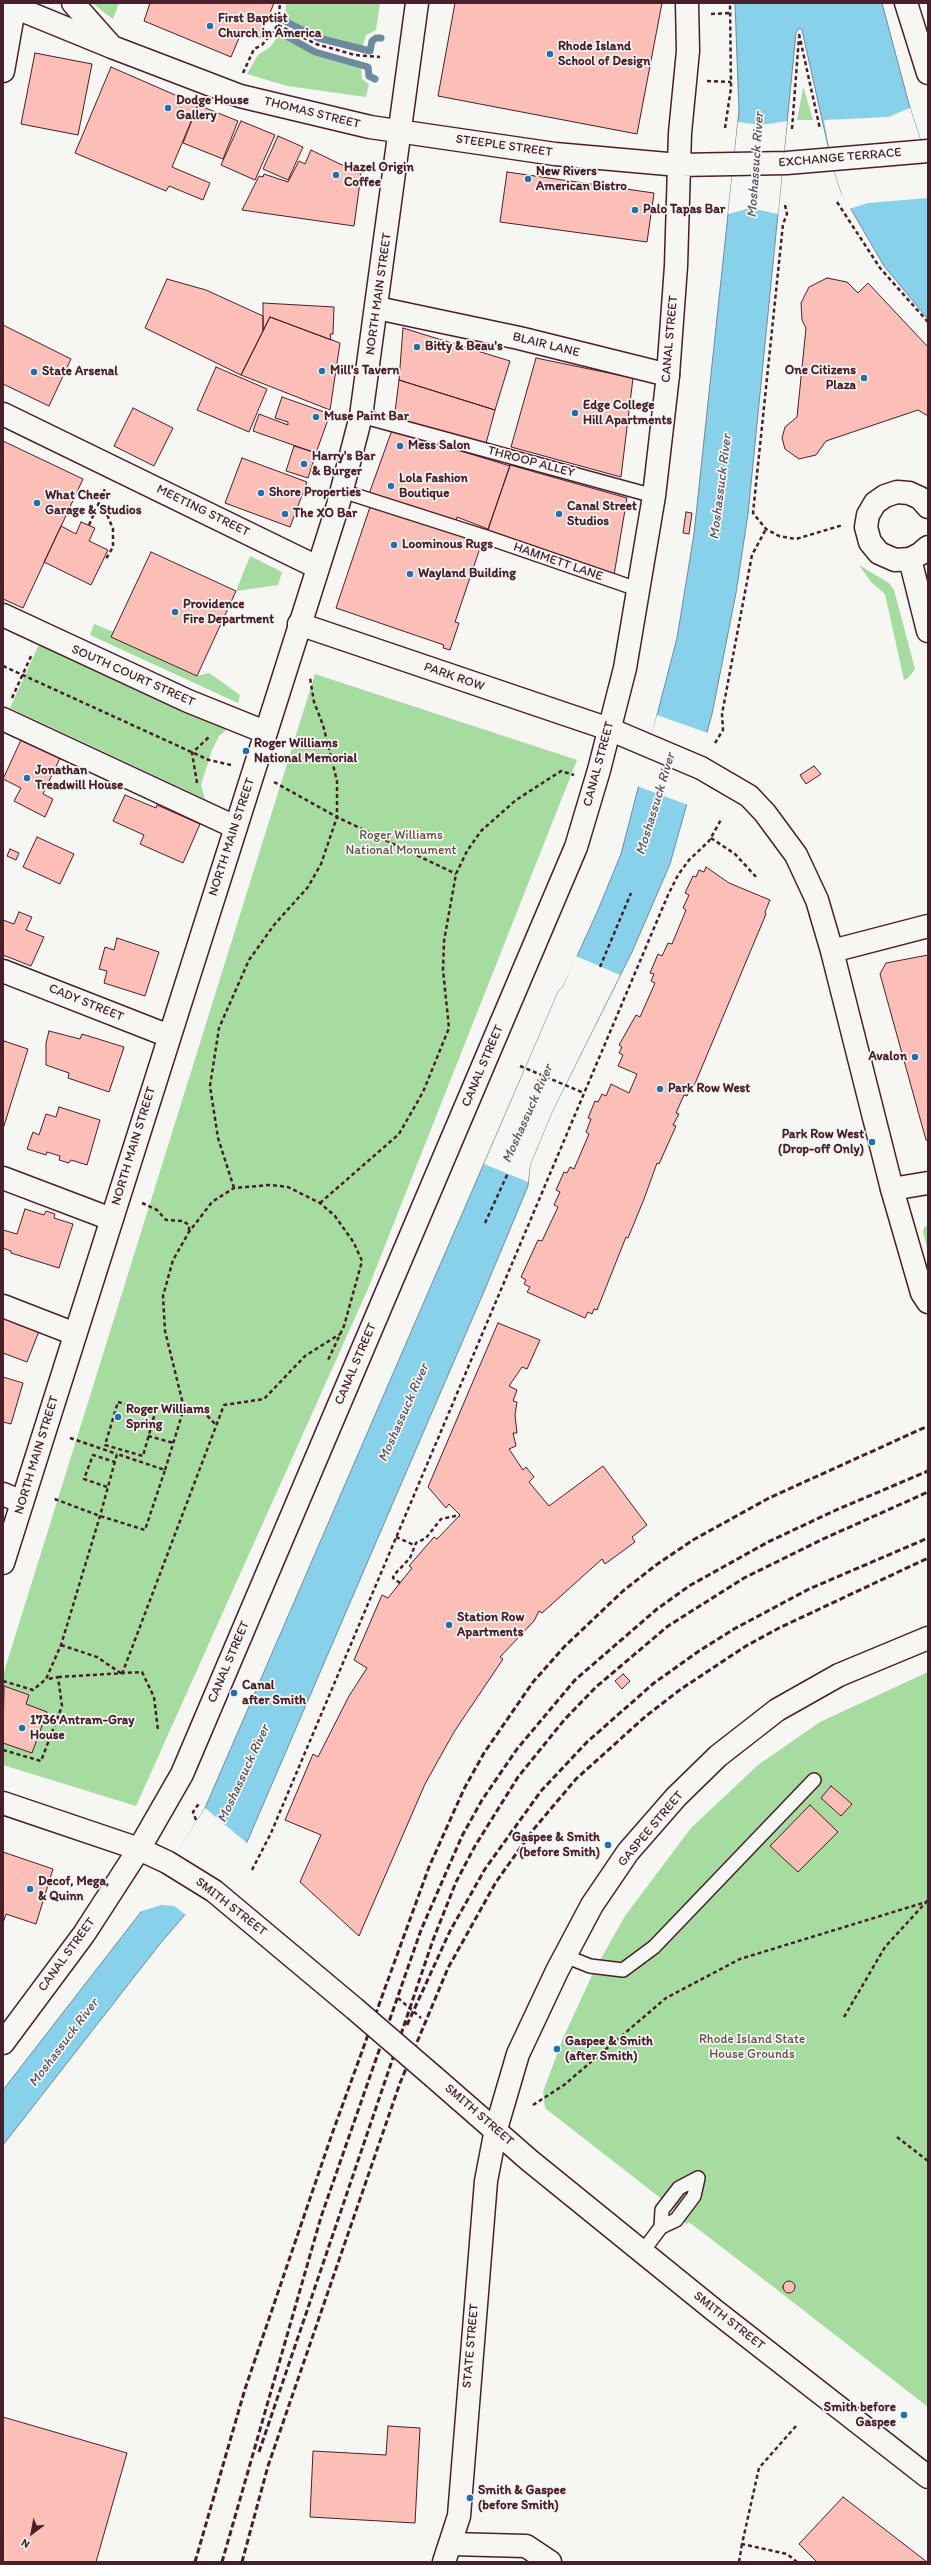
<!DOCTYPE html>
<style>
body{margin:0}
#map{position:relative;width:931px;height:2565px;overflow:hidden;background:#f6f6f2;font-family:Itim,sans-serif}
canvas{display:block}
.frame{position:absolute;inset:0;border:4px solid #4a1f2b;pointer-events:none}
.north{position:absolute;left:12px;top:2513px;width:40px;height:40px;-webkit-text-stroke:3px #f6f6f2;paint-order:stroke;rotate:212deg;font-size:11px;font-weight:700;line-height:16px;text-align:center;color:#4a1f2b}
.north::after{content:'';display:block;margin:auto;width:14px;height:18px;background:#4a1f2b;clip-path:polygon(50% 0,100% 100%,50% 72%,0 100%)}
</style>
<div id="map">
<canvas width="931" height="2565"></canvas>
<div class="frame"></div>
<div class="north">N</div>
</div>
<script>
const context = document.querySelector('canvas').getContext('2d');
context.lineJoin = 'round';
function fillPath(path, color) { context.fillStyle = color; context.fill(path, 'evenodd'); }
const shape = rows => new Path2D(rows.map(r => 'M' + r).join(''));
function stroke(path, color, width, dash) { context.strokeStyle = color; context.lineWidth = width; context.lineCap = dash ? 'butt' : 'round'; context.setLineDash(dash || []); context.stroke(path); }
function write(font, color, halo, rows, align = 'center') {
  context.font = font + ' Itim,sans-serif'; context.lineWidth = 3.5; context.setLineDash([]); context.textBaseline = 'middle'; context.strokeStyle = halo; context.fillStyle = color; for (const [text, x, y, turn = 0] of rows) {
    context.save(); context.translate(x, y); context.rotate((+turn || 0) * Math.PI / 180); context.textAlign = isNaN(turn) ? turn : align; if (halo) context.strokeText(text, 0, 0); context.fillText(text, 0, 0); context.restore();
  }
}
const green = shape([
 [92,3,119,3,113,19],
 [286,3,380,3,376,30,366,35,362,49,318,38,285,21],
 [281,33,315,52,361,65,362,79,369,84,366,97,287,86,247,74,258,55,270,47],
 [803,88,804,89,813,120,797,120],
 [250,556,282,572,278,585,236,591],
 [859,565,889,583,894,590,915,669,908,678,904,680,885,594,871,582],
 [94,624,114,632,112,637,197,676,209,673,240,695,238,703,90,635],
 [41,640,230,727,219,736,212,750,201,785,205,799,10,708],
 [315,674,577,760,367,1291,136,1806,3,1765,3,1675],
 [928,1226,928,1252,923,1232,924,1227],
 [928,1672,928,2407,767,2282,689,2222,687,2224,683,2222,686,2218,545,2108,543,2092,563,2038,595,1969,625,1916,691,1828,758,1765,820,1722]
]);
const water = shape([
 [735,3,882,3,910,108,928,163,928,319,884,266,841,192,832,164,802,30,799,28,796,33,748,514,736,593,712,714,670,864,632,952,552,1112,530,1165,528,1186,485,1289,247,1842,159,1945,3,2145,3,2090,141,1912,205,1808,559,990,563,987,598,910,621,854,677,638,694,534,739,111,735,3]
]);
const pier = shape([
 [910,108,928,163,928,198,868,203,849,209,841,192,832,164,824,120,888,117],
 [787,121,778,214,750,208,728,214,738,122,761,125],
 [657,715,708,733,688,805,637,786],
 [576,956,620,975,552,1112,530,1165,528,1182,484,1164,559,990,563,987],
 [205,1808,248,1844,186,1915,174,1906,161,1905,139,1912]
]);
const stream = shape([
 [285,21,318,38,370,51,372,41,376,38,381,38],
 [281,33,315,52,368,67,369,76,375,79]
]);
const building = shape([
 [150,3,274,3,260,38,242,31,231,57,144,21,150,3],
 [455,3,662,3,637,134,438,96,455,3],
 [35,53,92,64,78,135,21,124,35,53],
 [111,67,198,105,172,167,210,183,203,200,169,186,166,191,75,153,111,67],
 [198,105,238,121,223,159,183,143,198,105],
 [241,121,275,135,255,180,221,165,241,121],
 [278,136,303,147,288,180,263,169,278,136],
 [311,150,342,165,354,167,359,171,361,175,354,226,242,210,259,176,263,177,264,174,288,182,299,161,305,164,311,150],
 [507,172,654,193,647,242,500,222,507,172],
 [827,278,847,282,858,293,868,283,928,347,928,416,918,410,826,441,816,455,799,459,785,449,782,438,785,427,797,417,806,328,802,320,801,303,809,287,827,278],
 [167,279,206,290,263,316,263,331,241,375,145,328,167,279],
 [263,303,334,307,333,334,330,334,331,340,270,317,263,331,263,303],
 [270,317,340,343,330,410,241,375,270,317],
 [3,325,71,359,49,406,3,384,3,325],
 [403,328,510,361,495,410,399,380,403,328],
 [536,358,633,378,621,477,511,447,536,358],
 [216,367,267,389,249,432,197,410,216,367],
 [399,380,495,410,485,447,394,420,399,380],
 [282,397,330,414,316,453,253,431,259,414,288,425,288,422,275,418,282,397],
 [133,408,173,428,154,466,114,446,133,408],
 [392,430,510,466,488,529,457,517,456,521,369,494,392,430],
 [3,441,83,479,23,608,3,599,3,441],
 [294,446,316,453,308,478,286,471,294,446],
 [242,458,307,482,290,527,225,503,242,458],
 [510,465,627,498,614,575,487,533,510,465],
 [372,501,483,539,455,622,459,623,450,650,443,648,444,645,336,608,372,501],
 [686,512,692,513,689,534,683,533,686,512],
 [81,522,95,528,89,541,108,550,91,585,44,562,61,526,76,534,81,522],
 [151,552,236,591,197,676,111,637,151,552],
 [21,740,60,758,43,794,53,799,45,817,14,801,21,788,3,779,21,740],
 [814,766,821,774,806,784,800,775,814,766],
 [125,795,156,808,157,805,200,824,183,863,140,844,144,835,113,821,125,795],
 [37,837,74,854,60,884,23,867,37,837],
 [10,849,19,853,16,860,7,856,10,849],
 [706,867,729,883,770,900,765,912,766,914,694,1086,692,1085,687,1096,684,1095,676,1113,679,1114,673,1125,676,1126,659,1164,657,1163,644,1199,628,1238,626,1237,597,1310,594,1309,592,1314,588,1312,585,1318,527,1292,530,1287,524,1284,526,1280,521,1277,538,1240,542,1241,558,1207,554,1205,560,1192,556,1190,564,1172,567,1173,570,1167,574,1169,589,1134,586,1132,591,1119,588,1118,595,1101,598,1102,602,1094,606,1096,611,1084,629,1093,637,1074,618,1066,623,1055,619,1053,622,1047,619,1045,636,1015,640,1017,655,983,651,981,654,974,650,973,658,954,662,956,668,943,672,944,686,910,683,908,689,895,685,893,693,876,696,877,699,870,704,872,706,867],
 [19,912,32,917,26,930,44,937,31,966,3,955,3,920,14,924,19,912],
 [117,938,159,952,145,996,104,983,107,971,99,969,105,947,114,950,117,938],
 [928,955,928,1141,926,1140,880,974,886,963,928,955],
 [49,1031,80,1039,82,1034,124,1047,109,1092,68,1078,69,1073,46,1065,46,1043,49,1031],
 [4,1041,28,1049,3,1129,3,1043,4,1041],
 [59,1107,100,1120,87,1165,71,1160,69,1163,59,1160,60,1156,47,1152,46,1155,27,1149,33,1132,39,1135,46,1114,56,1117,59,1107],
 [25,1209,44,1215,46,1211,55,1214,54,1218,73,1224,59,1268,11,1253,11,1251,3,1248,3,1230,17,1234,25,1209],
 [3,1310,41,1326,27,1362,3,1353,3,1310],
 [498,1323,540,1340,527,1369,522,1367,509,1386,517,1390,513,1401,517,1402,515,1415,517,1433,513,1433,516,1446,509,1449,523,1470,526,1467,534,1477,529,1482,549,1506,603,1466,647,1525,632,1537,635,1542,605,1564,602,1559,542,1613,539,1611,534,1621,500,1657,503,1659,454,1732,425,1784,359,1936,300,1882,321,1835,285,1820,313,1754,318,1757,349,1696,367,1668,354,1660,382,1595,388,1598,412,1568,409,1566,434,1537,437,1539,460,1515,449,1504,446,1508,428,1487,498,1323],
 [3,1377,23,1383,11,1424,3,1422,3,1377],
 [623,1674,630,1681,622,1689,615,1681,623,1674],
 [4,1686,29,1695,26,1704,47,1712,32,1753,3,1743,4,1686],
 [831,1786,852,1804,841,1816,821,1798,831,1786],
 [810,1805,838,1832,798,1872,770,1846,810,1805],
 [3,1852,53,1869,36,1924,6,1914,3,1923,3,1852],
 '783 2287a6 6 0 1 1 12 0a6 6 0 1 1-12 0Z',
 [3,2417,127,2453,96,2562,3,2562,3,2417],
 [388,2426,420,2428,415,2523,310,2517,313,2451,386,2455,388,2426],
 [843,2497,927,2562,817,2562,799,2544,843,2497]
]);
const path = shape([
 [711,14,730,13],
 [278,25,316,44,355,55,380,57],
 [799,34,820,129],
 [243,73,254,49,262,45,278,25,280,3],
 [707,81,731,82],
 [725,128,731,88,730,3],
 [792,129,799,37],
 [837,202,880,268,928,322],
 [785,205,787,214,783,224,753,513,766,529,779,536,796,539,843,525],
 [98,505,106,512,113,529,113,547,106,559],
 [89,525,105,489],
 [3,666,209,760,231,765],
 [12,698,32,654],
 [715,743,723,730,722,714,752,555,766,529],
 [274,782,337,817,337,781,323,725,314,702,310,678],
 [197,783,192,753,210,736],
 [711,838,735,854,757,878],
 [600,967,631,893],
 [520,1066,584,1093],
 [234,1188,218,1138,210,1086,219,1028,249,960,274,925,308,887,321,864,337,817,456,874],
 [142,1203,157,1210,166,1220,183,1221,189,1225,189,1232],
 [320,1203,399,1134,423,1092,449,1028,443,970,444,941,456,874,467,851,481,831,516,800,561,771,574,775],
 [485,1223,508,1173],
 [118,1402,155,1413,143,1456,105,1445,118,1402],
 [184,1408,165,1331,163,1296,173,1260,189,1232,212,1202,234,1188,270,1185,288,1187,320,1203,335,1216,354,1243,362,1261,344,1326,328,1360],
 [148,1436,174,1443],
 [70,1438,117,1454],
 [165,1470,184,1408,201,1409,216,1425],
 [107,1487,84,1479,93,1455,115,1462],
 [396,1537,414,1545],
 [400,1583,393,1578,394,1575,410,1558,416,1543,426,1538,441,1519,460,1515],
 [61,1645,97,1657,122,1674],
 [122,1674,224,1405,264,1399,305,1356,340,1334],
 [58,1677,142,1672,154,1697,158,1730],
 [3,1681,33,1690,46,1679,61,1645,100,1516,117,1454,165,1470,145,1530,100,1516,52,1498],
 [3,1750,41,1761,62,1706,58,1677,47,1679],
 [196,1820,193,1812,200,1802],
 [252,1870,271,1833,668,895,678,875,689,860,709,841,722,818],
 [844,2017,885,1947,928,1900],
 [533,2105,564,2085,666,1998,740,1959,926,1902],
 [897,2137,928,2161],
 [796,2426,759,2468,742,2544,787,2554,797,2562],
 [739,2562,742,2544]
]);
const service = shape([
 [361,416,654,496],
 [342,491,486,537,637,589],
 [565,1956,590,1966,623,1970,654,1947,814,1780],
 [661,2227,662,2210,679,2188,698,2178],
 [643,2251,661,2227,676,2220,694,2196,698,2178]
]);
const minor = shape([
 [14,7,112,47],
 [377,308,519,338,668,375],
 [3,414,317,567],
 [928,507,920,498,909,493,897,492,885,496,875,503,868,515,866,527,870,542,879,553,895,560,910,559,920,554,928,547],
 [910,559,928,631],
 [3,615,188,701,265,732],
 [3,719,235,827],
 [3,971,169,1036],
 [3,1178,111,1219],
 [892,1189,922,1293,928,1302],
 [3,1306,75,1334],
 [3,1494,22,1502],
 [451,2544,526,2546,550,2562]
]);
const tertiary = shape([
 [3,71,15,3],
 [299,624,609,729,701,768,749,796,765,813,796,855,817,900,832,951,892,1189,928,1183],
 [832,951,928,926],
 [444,2562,459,2516,486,2181,496,2129]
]);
const secondary = shape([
 [496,2129,518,2054,557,1971,592,1905,628,1852,676,1797,718,1756,777,1710,839,1675,928,1638]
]);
const primary = shape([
 [73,3,112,47,240,96,370,127,555,154,679,165,787,163,928,151],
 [906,3,928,73],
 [3,1563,338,505,361,416,417,3],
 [3,1803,139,1849,167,1862,214,1891,355,2009],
 [3,2043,84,1934,139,1849,182,1774,576,847,599,770,625,668,654,496,668,375,676,266,680,133,688,51,687,3],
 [434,2077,529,2160,714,2310,928,2477]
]);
const rail = shape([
 [407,2025,450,1931,485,1869,541,1791,587,1742,654,1683,699,1651,734,1629,809,1589,928,1538],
 [259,2452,433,1940,456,1882,475,1846,518,1777,565,1719,596,1687,668,1626,744,1578,823,1539,928,1492],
 [195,2562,245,2389,332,2134,429,1867,464,1789,484,1753,533,1682,564,1647,623,1591,656,1565,693,1540,769,1498,928,1426],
 [222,2562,321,2217,421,1930,462,1836,482,1800,517,1749,575,1680,657,1609,689,1586,768,1542,836,1510,928,1471],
 [242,2562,268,2466,400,2083,448,1968,496,1882,533,1830,576,1779,646,1716,681,1689,746,1646,779,1628,928,1558]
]);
const pathBridge = shape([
 [398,1998,421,2018]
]);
const primaryBridge = shape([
 [355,2009,434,2077]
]);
const markers = [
 [210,26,4,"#1f6fb2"],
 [550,54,4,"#1f6fb2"],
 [168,108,4,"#1f6fb2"],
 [336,175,4,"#1f6fb2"],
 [528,179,4,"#1f6fb2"],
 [635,210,4,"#1f6fb2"],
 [417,347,4,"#1f6fb2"],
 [322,371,4,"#1f6fb2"],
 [34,372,4,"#1f6fb2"],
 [864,378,4,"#1f6fb2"],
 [575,413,4,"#1f6fb2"],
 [316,417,4,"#1f6fb2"],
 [400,446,4,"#1f6fb2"],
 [304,464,4,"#1f6fb2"],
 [391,486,4,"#1f6fb2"],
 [261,493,4,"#1f6fb2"],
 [37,503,4,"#1f6fb2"],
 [285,514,4,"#1f6fb2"],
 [559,514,4,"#1f6fb2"],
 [394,545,4,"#1f6fb2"],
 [410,574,4,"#1f6fb2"],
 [175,612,4,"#1f6fb2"],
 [246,751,4,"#1f6fb2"],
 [27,778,4,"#1f6fb2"],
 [915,1057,4,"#1f6fb2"],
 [660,1089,4,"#1f6fb2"],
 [872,1142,4,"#1f6fb2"],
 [118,1417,4,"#1f6fb2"],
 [449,1625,4,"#1f6fb2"],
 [234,1693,4,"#1f6fb2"],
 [22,1728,4,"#1f6fb2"],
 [608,1845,4,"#1f6fb2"],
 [30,1889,4,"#1f6fb2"],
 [557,2049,4,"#1f6fb2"],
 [904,2415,4,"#1f6fb2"],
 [470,2498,4,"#1f6fb2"]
];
const poiNames = [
 ["First Baptist",218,19],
 ["Church in America",218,34],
 ["Rhode Island",558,47],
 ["School of Design",558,62],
 ["Dodge House",176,101],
 ["Gallery",176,116],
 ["Hazel Origin",344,168],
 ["Coffee",344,183],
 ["New Rivers",536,172],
 ["American Bistro",536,187],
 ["Palo Tapas Bar",643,210],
 ["Bitty & Beau's",425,347],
 ["Mill's Tavern",330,371],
 ["One Citizens",856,371,"right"],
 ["Plaza",856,386,"right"],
 ["State Arsenal",42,372],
 ["Edge College",583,406],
 ["Hill Apartments",583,421],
 ["Muse Paint Bar",324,417],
 ["Mess Salon",408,446],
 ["Harry's Bar",312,457],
 ["& Burger",312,472],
 ["Lola Fashion",399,479],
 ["Boutique",399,494],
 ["Shore Properties",269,493],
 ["What Cheer",45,496],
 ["Garage & Studios",45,511],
 ["Canal Street",567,507],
 ["Studios",567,522],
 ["The XO Bar",293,514],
 ["Loominous Rugs",402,545],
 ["Wayland Building",418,574],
 ["Providence",183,605],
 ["Fire Department",183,620],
 ["Roger Williams",254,744],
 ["National Memorial",254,759],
 ["Jonathan",35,771],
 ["Treadwill House",35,786],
 ["Avalon",907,1057,"right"],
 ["Park Row West",668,1089],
 ["Park Row West",864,1135,"right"],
 ["(Drop-off Only)",864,1150,"right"],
 ["Roger Williams",126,1410],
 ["Spring",126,1425],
 ["Station Row",457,1618],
 ["Apartments",457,1633],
 ["Canal",242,1686],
 ["after Smith",242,1701],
 ["1736 Antram-Gray",30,1721],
 ["House",30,1736],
 ["Gaspee & Smith",600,1838,"right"],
 ["(before Smith)",600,1853,"right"],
 ["Decof, Mega,",38,1882],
 ["& Quinn",38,1897],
 ["Gaspee & Smith",565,2042],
 ["(after Smith)",565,2057],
 ["Smith before",896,2408,"right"],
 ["Gaspee",896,2423,"right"],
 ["Smith & Gaspee",478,2491],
 ["(before Smith)",478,2506]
];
const streetNames = [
 ["THOMAS STREET",312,113,14],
 ["STEEPLE STREET",504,146,8],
 ["EXCHANGE TERRACE",840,158,-5],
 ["NORTH MAIN STREET",379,294,-82],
 ["CANAL STREET",670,339,-85],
 ["BLAIR LANE",546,345,14],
 ["THROOP ALLEY",531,462,15],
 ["MEETING STREET",203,511,26],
 ["HAMMETT LANE",558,562,19],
 ["SOUTH COURT STREET",133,676,24],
 ["PARK ROW",454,677,19],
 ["CANAL STREET",599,764,-75],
 ["NORTH MAIN STREET",232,837,-72],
 ["CADY STREET",86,1003,22],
 ["CANAL STREET",483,1066,-67],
 ["NORTH MAIN STREET",134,1146,-73],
 ["CANAL STREET",356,1364,-67],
 ["NORTH MAIN STREET",37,1455,-73],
 ["CANAL STREET",229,1662,-67],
 ["GASPEE STREET",651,1829,-50],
 ["SMITH STREET",231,1907,38],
 ["CANAL STREET",67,1955,-54],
 ["SMITH STREET",479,2115,41],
 ["SMITH STREET",729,2321,38],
 ["STATE STREET",471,2346,-85]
];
const parkNames = [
 ["Roger Williams",401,836],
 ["National Monument",401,851],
 ["Rhode Island State",752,2040],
 ["House Grounds",752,2055]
];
const waterNames = [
 ["Moshassuck River",756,165,-86],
 ["Moshassuck River",721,487,-83],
 ["Moshassuck River",656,804,-73],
 ["Moshassuck River",528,1114,-66],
 ["Moshassuck River",404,1413,-66],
 ["Moshassuck River",244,1774,-65],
 ["Moshassuck River",64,2043,-53]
];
fillPath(green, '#a6dca0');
fillPath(water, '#88d1ea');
stroke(water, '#6f8a9e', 1);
fillPath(pier, '#f6f6f2');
stroke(stream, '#6f8a9e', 7);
fillPath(building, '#fbbfb7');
stroke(building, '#4a1f2b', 1);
stroke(service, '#4a1f2b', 16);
stroke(minor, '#4a1f2b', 25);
stroke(tertiary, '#4a1f2b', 25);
stroke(secondary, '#4a1f2b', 25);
stroke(primary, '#4a1f2b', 25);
stroke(path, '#4a1f2b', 2.5, [4, 3]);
stroke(service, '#f6f6f2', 13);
stroke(minor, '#f6f6f2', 22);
stroke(tertiary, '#f6f6f2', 22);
stroke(secondary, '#f6f6f2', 22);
stroke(primary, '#f6f6f2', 22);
stroke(rail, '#4a1f2b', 3, [6, 3]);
stroke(primaryBridge, '#4a1f2b', 25, []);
stroke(pathBridge, '#4a1f2b', 2.5, [4, 3]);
stroke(primaryBridge, '#f6f6f2', 22);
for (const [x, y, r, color] of markers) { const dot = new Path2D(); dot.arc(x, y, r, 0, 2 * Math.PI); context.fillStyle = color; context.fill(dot); stroke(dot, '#f6f6f2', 1.5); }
write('bold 13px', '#4a1f2b', '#f6f6f2', poiNames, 'left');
write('13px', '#4a1f2b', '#f6f6f2', streetNames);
write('13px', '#614e48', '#f6f6f2', parkNames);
write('italic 14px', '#5d5464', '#f6f6f2', waterNames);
</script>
